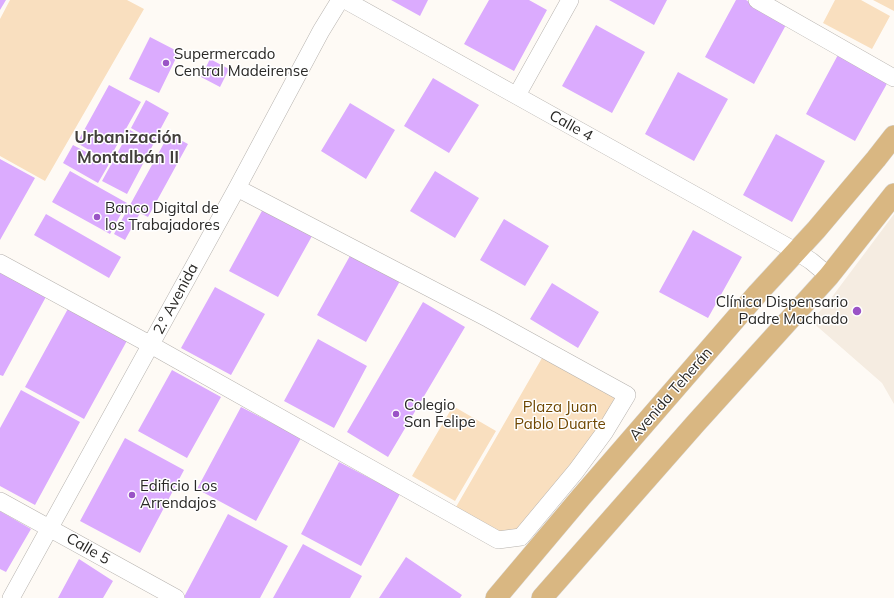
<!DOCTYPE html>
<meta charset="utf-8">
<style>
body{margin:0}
canvas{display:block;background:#fefaf5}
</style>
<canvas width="894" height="598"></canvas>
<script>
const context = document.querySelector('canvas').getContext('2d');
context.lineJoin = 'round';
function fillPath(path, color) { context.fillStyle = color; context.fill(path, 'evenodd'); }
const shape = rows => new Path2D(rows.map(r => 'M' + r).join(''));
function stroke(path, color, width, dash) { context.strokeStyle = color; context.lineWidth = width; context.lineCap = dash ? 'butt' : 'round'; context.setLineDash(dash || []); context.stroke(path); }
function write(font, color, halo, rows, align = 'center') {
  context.font = font + ' Mulish,sans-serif'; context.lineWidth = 3; context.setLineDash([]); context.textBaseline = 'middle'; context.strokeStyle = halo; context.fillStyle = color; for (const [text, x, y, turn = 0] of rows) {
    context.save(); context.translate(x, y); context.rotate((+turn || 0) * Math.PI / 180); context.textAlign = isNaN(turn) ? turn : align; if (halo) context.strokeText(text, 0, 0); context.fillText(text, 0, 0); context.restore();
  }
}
const built = shape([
 [894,214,894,404,882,383,811,321,829,301]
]);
const green = shape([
 [10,0,127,0,144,9,45,181,0,156,0,19],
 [835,0,861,0,890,16,872,49,823,23],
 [873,0,894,0,894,11],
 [546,351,627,395,521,537,498,540,452,514],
 [453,406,496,431,455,501,412,476]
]);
const building = shape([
 [0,0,6,0,0,10],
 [391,0,428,0,420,16],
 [489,0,529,0,547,10,514,71,464,44],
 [609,0,667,0,654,25],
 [736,0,746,0,787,23,754,84,705,57],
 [596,25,645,52,612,113,562,86],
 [150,37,179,52,159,93,129,79],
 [839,53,889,80,855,141,806,114],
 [210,59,229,69,220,87,201,77],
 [678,72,728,99,694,161,645,134],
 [433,78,479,105,449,153,404,126],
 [109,85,141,102,108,161,77,143],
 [146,100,169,113,154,141,131,128],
 [350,103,395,130,366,179,321,151],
 [130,130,154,143,127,194,102,181],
 [169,134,188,144,148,217,140,213,125,240,114,234],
 [776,134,825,161,792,222,743,195],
 [73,145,109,164,98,183,63,163],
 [0,159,35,178,0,240],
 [70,171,127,203,110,234,52,202],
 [435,171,479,198,455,238,410,211],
 [263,209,312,236,278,297,229,271],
 [46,214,121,257,109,278,34,235],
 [504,219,549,246,525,286,480,260],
 [693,230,742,257,708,318,659,292],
 [351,254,400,281,366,342,317,315],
 [0,268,48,293,3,376,0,375],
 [552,283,599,312,578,348,530,319],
 [215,287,265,314,231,375,181,348],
 [423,302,465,327,388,457,347,432],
 [70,305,129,337,84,419,25,387],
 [318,339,367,366,334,428,284,401],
 [172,370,221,397,187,458,138,431],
 [21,390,80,422,35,505,0,486,0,428],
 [241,407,301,438,256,521,197,489],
 [125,438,184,470,140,553,80,521],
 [339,462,400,494,361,566,301,534],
 [0,511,31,529,6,572,0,569],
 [228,514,288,546,260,598,185,598,184,597],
 [303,544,362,576,350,598,273,598],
 [406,557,462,595,460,598,379,598],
 [79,559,113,581,103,598,58,598]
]);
const minor = shape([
 [345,0,797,252,811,261,829,276],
 [757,0,894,78],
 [517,95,570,0],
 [0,263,151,345,498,540,521,537,576,471,604,433,627,395,489,319,237,188],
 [0,501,176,598],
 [11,598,237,188,321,31,340,0]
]);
const major = shape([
 [496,598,582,496,758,293,816,230,876,159,894,136],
 [542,598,696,423,829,276,894,194]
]);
const markers = [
 [166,63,4,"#9a53c6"],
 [97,217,4,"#9a53c6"],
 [857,311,5,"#9a53c6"],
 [396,414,4,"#9a53c6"],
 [132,495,4,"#9a53c6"]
];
const poiNames = [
 ["Supermercado",174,54],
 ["Central Madeirense",174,71],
 ["Banco Digital de",105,208],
 ["los Trabajadores",105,225],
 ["Clínica Dispensario",848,302,"right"],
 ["Padre Machado",848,319,"right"],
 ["Colegio",404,405],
 ["San Felipe",404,422],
 ["Edificio Los",140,486],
 ["Arrendajos",140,503]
];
const streetNames = [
 ["Calle 4",571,126,29],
 ["2.° Avenida",176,299,-62],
 ["Avenida Teherán",671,394,-49],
 ["Calle 5",88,549,30]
];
const parkNames = [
 ["Plaza Juan",560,407],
 ["Pablo Duarte",560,424]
];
const quarterNames = [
 ["Urbanización",128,138],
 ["Montalbán II",128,158]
];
fillPath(built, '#f5ece1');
fillPath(green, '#f9dfbf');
fillPath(building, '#dbabfe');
stroke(minor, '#b6b2ae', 18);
stroke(major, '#d8d8d8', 22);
stroke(minor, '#fff', 17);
stroke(major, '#d9b782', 21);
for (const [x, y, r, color] of markers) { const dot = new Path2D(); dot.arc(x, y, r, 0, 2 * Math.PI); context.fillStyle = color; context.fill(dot); stroke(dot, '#fff', 1.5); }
write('15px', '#292826', '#fff', poiNames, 'left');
write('15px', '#292826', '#fff', streetNames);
write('15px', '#6e4600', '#fff', parkNames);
write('bold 17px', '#423f3b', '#fff', quarterNames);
</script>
